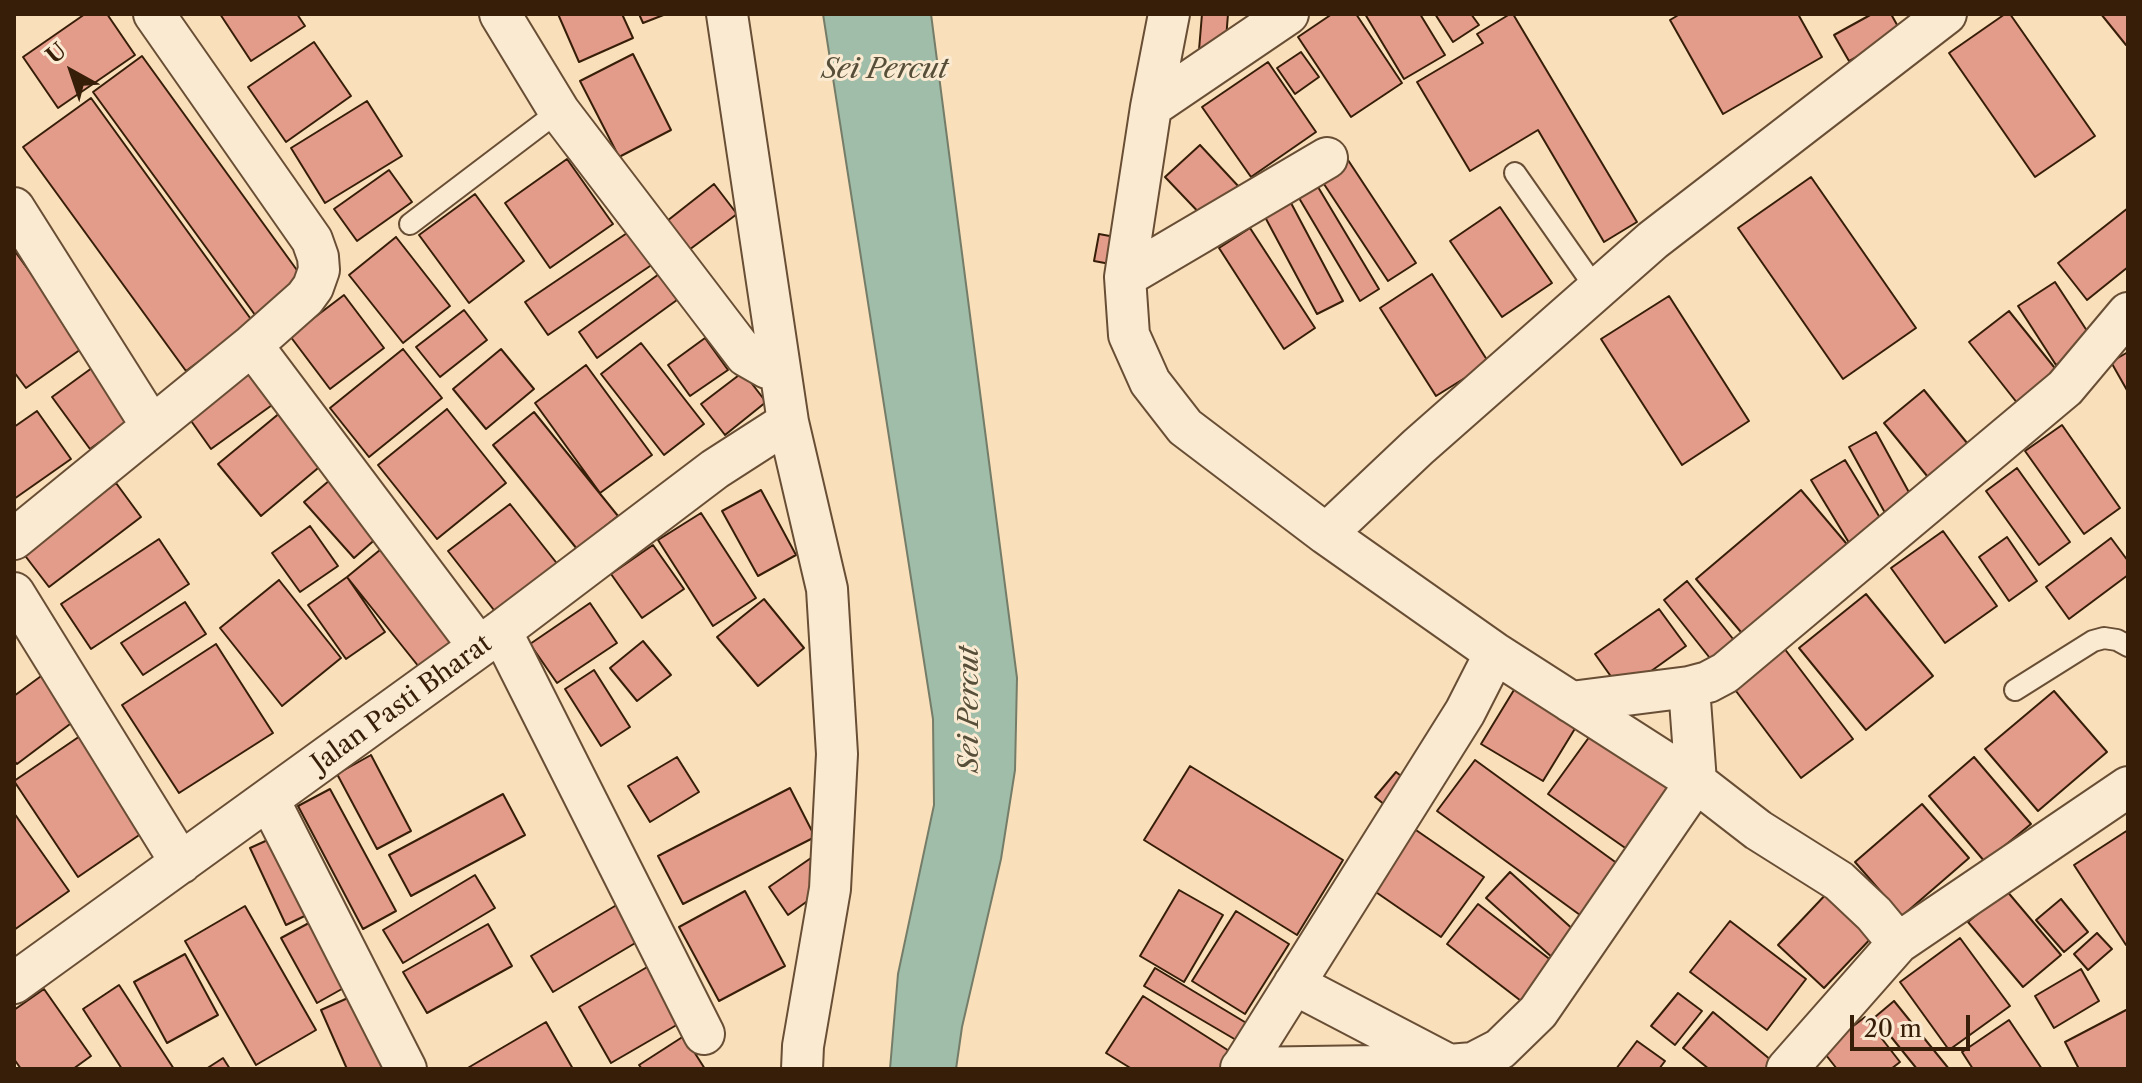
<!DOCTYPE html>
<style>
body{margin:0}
#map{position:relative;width:2142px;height:1083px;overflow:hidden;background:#f9dfba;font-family:"Libre Caslon Text",serif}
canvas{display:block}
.frame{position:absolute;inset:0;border:16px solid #371e08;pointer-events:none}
.north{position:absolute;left:32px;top:32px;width:80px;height:80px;-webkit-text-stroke:6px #fbead2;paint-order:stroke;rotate:320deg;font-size:22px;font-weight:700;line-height:32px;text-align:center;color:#371e08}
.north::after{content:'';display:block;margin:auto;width:28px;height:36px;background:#371e08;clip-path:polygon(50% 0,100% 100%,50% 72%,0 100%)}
.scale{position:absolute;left:1850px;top:1015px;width:120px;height:36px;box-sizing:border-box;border:4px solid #371e08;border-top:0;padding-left:10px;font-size:24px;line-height:28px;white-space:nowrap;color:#371e08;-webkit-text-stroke:6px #fbead2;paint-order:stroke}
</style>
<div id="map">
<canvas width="2142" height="1083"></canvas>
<div class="frame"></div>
<div class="north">U</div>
<div class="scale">20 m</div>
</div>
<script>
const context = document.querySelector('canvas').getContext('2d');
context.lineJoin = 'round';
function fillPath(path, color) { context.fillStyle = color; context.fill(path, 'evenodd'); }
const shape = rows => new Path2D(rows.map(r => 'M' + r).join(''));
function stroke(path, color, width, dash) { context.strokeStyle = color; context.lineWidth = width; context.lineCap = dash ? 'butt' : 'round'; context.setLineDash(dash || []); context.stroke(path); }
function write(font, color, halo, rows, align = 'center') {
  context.font = font + ' "Libre Caslon Text",serif'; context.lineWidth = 6; context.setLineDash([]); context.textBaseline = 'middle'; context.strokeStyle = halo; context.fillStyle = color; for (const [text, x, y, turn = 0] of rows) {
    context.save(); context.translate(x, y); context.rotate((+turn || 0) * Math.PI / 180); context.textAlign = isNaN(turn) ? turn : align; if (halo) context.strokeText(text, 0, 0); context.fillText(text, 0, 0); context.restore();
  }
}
const water = shape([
 [823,14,931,14,1017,678,1015,770,1001,859,962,1027,956,1069,890,1069,898,974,934,805,933,719,823,14]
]);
const building = shape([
 [85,14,107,14,135,55,58,108,23,57,85,14],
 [220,14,297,14,305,26,251,61,220,14],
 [558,14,622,14,633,38,579,62,558,14],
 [639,14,666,14,643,23,639,14],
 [1202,14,1228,14,1225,52,1199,50,1202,14],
 [1332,14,1356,14,1402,83,1351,117,1298,37,1332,14],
 [1365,14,1420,14,1445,55,1404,79,1365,14],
 [1435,14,1471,14,1479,25,1453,42,1435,14],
 [1510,14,1513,14,1637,222,1604,242,1538,130,1470,171,1417,82,1483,43,1477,34,1510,14],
 [1680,14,1798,14,1822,57,1723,114,1670,20,1680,14],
 [1872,14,1891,14,1901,32,1849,61,1834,35,1872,14],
 [2005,14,2010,14,2095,136,2035,177,1949,53,2005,14],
 [2101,14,2128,14,2128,43,2126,45,2101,14],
 [314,42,351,96,286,142,248,87,314,42],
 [1301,52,1319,77,1295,94,1277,68,1301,52],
 [633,54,671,130,619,157,580,81,633,54],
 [142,56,307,284,258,319,93,92,142,56],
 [1268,62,1316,132,1251,177,1202,107,1268,62],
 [91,98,253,322,186,371,23,147,91,98],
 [367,101,402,156,325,203,291,148,367,101],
 [1200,145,1240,188,1206,220,1165,177,1200,145],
 [1344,154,1416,263,1388,281,1316,172,1344,154],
 [567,159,613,224,550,268,505,203,567,159],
 [389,170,412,202,357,241,334,209,389,170],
 [1811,177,1916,328,1843,379,1738,228,1811,177],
 [714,184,737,214,689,250,667,221,714,184],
 [1318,187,1379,289,1360,301,1299,198,1318,187],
 [475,194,524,261,469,303,419,235,475,194],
 [1291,203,1343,301,1317,314,1265,217,1291,203],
 [1500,207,1552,283,1502,317,1450,241,1500,207],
 [2128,208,2128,267,2087,300,2058,263,2128,208],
 [1250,228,1315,328,1284,349,1219,248,1250,228],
 [633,229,656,262,548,335,525,302,633,229],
 [1099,234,1126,239,1121,266,1094,261,1099,234],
 [396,237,450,306,403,343,349,275,396,237],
 [14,250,84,347,26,388,14,372,14,250],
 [659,274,677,300,597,358,579,332,659,274],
 [1432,274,1489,363,1436,396,1380,308,1432,274],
 [2055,282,2093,340,2056,365,2018,306,2055,282],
 [344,295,384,348,330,389,290,336,344,295],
 [1669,296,1749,421,1682,465,1601,339,1669,296],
 [464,310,487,340,440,377,416,347,464,310],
 [2009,311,2058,372,2018,404,1969,342,2009,311],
 [705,338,728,370,690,396,668,365,705,338],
 [641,343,704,424,664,455,601,374,641,343],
 [403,349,442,398,369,457,330,408,403,349],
 [501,349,534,389,486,429,453,389,501,349],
 [2128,352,2128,392,2111,362,2128,352],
 [263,364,286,395,211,449,189,418,263,364],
 [96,365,134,417,90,449,52,397,96,365],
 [586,365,652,455,600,493,535,403,586,365],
 [743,372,766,402,725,435,701,404,743,372],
 [1924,390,1976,454,1936,487,1884,423,1924,390],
 [287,407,330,458,261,516,218,464,287,407],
 [447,409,506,483,437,539,378,465,447,409],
 [37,411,71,459,14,499,14,427,37,411],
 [534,412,618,516,577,549,493,445,534,412],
 [2062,425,2120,508,2084,534,2025,451,2062,425],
 [1876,432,1917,507,1890,522,1849,447,1876,432],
 [1845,460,1888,531,1854,551,1811,480,1845,460],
 [2017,468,2070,542,2039,565,1986,491,2017,468],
 [337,474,387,529,354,558,304,502,337,474],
 [116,483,141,517,49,587,23,553,116,483],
 [761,490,796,555,758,576,722,511,761,490],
 [1801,490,1851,549,1746,638,1696,579,1801,490],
 [510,504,559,566,497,614,448,551,510,504],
 [701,513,756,598,713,626,658,540,701,513],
 [310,526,338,566,300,592,272,553,310,526],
 [1943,531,1997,606,1945,643,1891,568,1943,531],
 [2007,537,2037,581,2009,601,1979,557,2007,537],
 [2111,538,2128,561,2128,575,2069,619,2046,587,2111,538],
 [159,539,189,584,91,649,61,604,159,539],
 [386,545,462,641,423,672,347,577,386,545],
 [653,545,684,589,642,618,611,574,653,545],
 [347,577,385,632,346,659,308,605,347,577],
 [279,580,341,658,282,706,220,628,279,580],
 [1687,581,1737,644,1713,662,1664,600,1687,581],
 [1866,594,1933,676,1866,730,1799,648,1866,594],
 [764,599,804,648,758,686,717,637,764,599],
 [185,602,206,634,143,675,121,643,185,602],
 [590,603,617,643,557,683,530,644,590,603],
 [1659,609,1686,646,1622,692,1595,654,1659,609],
 [643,641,671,675,637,701,610,668,643,641],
 [216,644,273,733,179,793,122,705,216,644],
 [1784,648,1853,739,1801,778,1733,687,1784,648],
 [52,668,86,712,17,764,14,761,14,696,52,668],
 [594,670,630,727,601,746,565,689,594,670],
 [1517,685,1579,722,1543,781,1481,744,1517,685],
 [2054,691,2107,752,2038,811,1985,749,2054,691],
 [1595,729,1678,787,1631,852,1548,794,1595,729],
 [83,734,148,829,78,877,14,781,83,734],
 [371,755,411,831,377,849,337,774,371,755],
 [677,757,699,792,650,822,628,786,677,757],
 [1974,757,2031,824,1985,862,1929,796,1974,757],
 [1475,760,1618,864,1580,915,1437,811,1475,760],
 [1190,766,1343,860,1297,935,1144,840,1190,766],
 [1396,772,1410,783,1390,809,1375,797,1396,772],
 [790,788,815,837,683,904,658,856,790,788],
 [330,789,396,911,363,929,298,806,330,789],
 [503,794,525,835,411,896,389,855,503,794],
 [1922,804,1969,858,1902,916,1855,862,1922,804],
 [14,813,69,891,14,930,14,813],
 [1413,828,1484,877,1441,937,1370,888,1413,828],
 [2128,830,2128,944,2126,945,2074,865,2128,830],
 [281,834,317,910,286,925,250,848,281,834],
 [811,858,830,885,788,915,769,887,811,858],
 [1510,872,1577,933,1554,959,1486,898,1510,872],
 [475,875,495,908,403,963,383,930,475,875],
 [1179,890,1223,915,1184,982,1140,956,1179,890],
 [2006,890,2061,955,2023,987,1968,922,2006,890],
 [745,891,785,966,719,1001,679,927,745,891],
 [1829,891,1875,934,1824,988,1778,945,1829,891],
 [2061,899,2088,932,2064,952,2036,920,2061,899],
 [625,900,647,936,553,992,531,956,625,900],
 [1478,904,1556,964,1525,1004,1447,944,1478,904],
 [245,906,316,1030,256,1065,185,941,245,906],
 [1236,911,1289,944,1245,1014,1192,981,1236,911],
 [320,917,356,981,317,1003,281,938,320,917],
 [1730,921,1806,979,1767,1030,1690,972,1730,921],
 [488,924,512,966,427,1013,403,972,488,924],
 [2097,933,2112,949,2088,970,2074,954,2097,933],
 [1960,938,2010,1006,1949,1050,1900,982,1960,938],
 [185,954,218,1015,167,1043,134,982,185,954],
 [654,963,687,1019,611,1063,579,1007,654,963],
 [1155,968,1258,1030,1248,1047,1144,986,1155,968],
 [2081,969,2099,1001,2054,1028,2035,996,2081,969],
 [119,985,174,1069,122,1069,83,1009,119,985],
 [44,989,91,1056,73,1069,21,1069,14,1059,14,1010,44,989],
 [359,993,393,1069,347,1069,321,1010,359,993],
 [1678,993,1702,1011,1675,1045,1651,1026,1678,993],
 [1143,996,1237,1056,1229,1069,1132,1069,1106,1053,1143,996],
 [1894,1001,1949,1069,1917,1069,1875,1017,1894,1001],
 [2128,1009,2128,1069,2079,1069,2065,1042,2128,1009],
 [1713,1012,1777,1065,1773,1069,1709,1069,1683,1048,1713,1012],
 [1865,1017,1900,1062,1891,1069,1837,1069,1822,1050,1865,1017],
 [2009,1020,2042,1069,1973,1069,1962,1052,2009,1020],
 [546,1022,573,1069,466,1069,546,1022],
 [684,1036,705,1069,642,1069,639,1065,684,1036],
 [1637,1041,1665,1061,1659,1069,1616,1069,1637,1041],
 [223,1058,230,1069,206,1069,223,1058]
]);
const service = shape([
 [1515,173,1597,290],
 [410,224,559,111],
 [2015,690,2093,641,2104,638,2117,640,2128,646]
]);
const minor = shape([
 [500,14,559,111,746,356,767,368,779,369],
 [727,14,788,422,827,589,837,754,830,889,803,1046,802,1069],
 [1169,14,1151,107,1125,277,1129,335,1150,382,1185,427,1326,534,1495,653,1696,782,1758,830,1839,881,1874,914,1898,943],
 [1151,107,1288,14],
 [14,208,151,425],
 [1125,277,1327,158],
 [252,345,479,647],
 [1326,534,1418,447,1653,240,1946,14],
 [14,539,252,345,305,298,313,287,319,270,318,257,312,240,154,14],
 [14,593,181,863],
 [501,631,704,1034],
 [1571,702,1689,687,1708,682,1725,673,2065,388,2128,313],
 [269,800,406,1069],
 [14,983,501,631,715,469,788,422],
 [1294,984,1449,1065,1473,1063,1500,1049,1538,1012,1696,782,1689,687],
 [1241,1068,1445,1065],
 [1241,1069,1465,712,1495,653],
 [1787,1069,1898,943,2128,787]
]);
const streetNames = [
 ["Jalan Pasti Bharat",402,704,-36]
];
const waterNames = [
 ["Sei Percut",885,70],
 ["Sei Percut",970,709,-90]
];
fillPath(water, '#9fbda9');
stroke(water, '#757d69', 2);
fillPath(building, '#e39b8a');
stroke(building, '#371e08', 2);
stroke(service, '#684e34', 24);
stroke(minor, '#684e34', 44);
stroke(service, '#fbead2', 20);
stroke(minor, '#fbead2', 40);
write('26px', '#371e08', '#fbead2', streetNames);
write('italic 28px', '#564e38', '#fbead2', waterNames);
</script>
